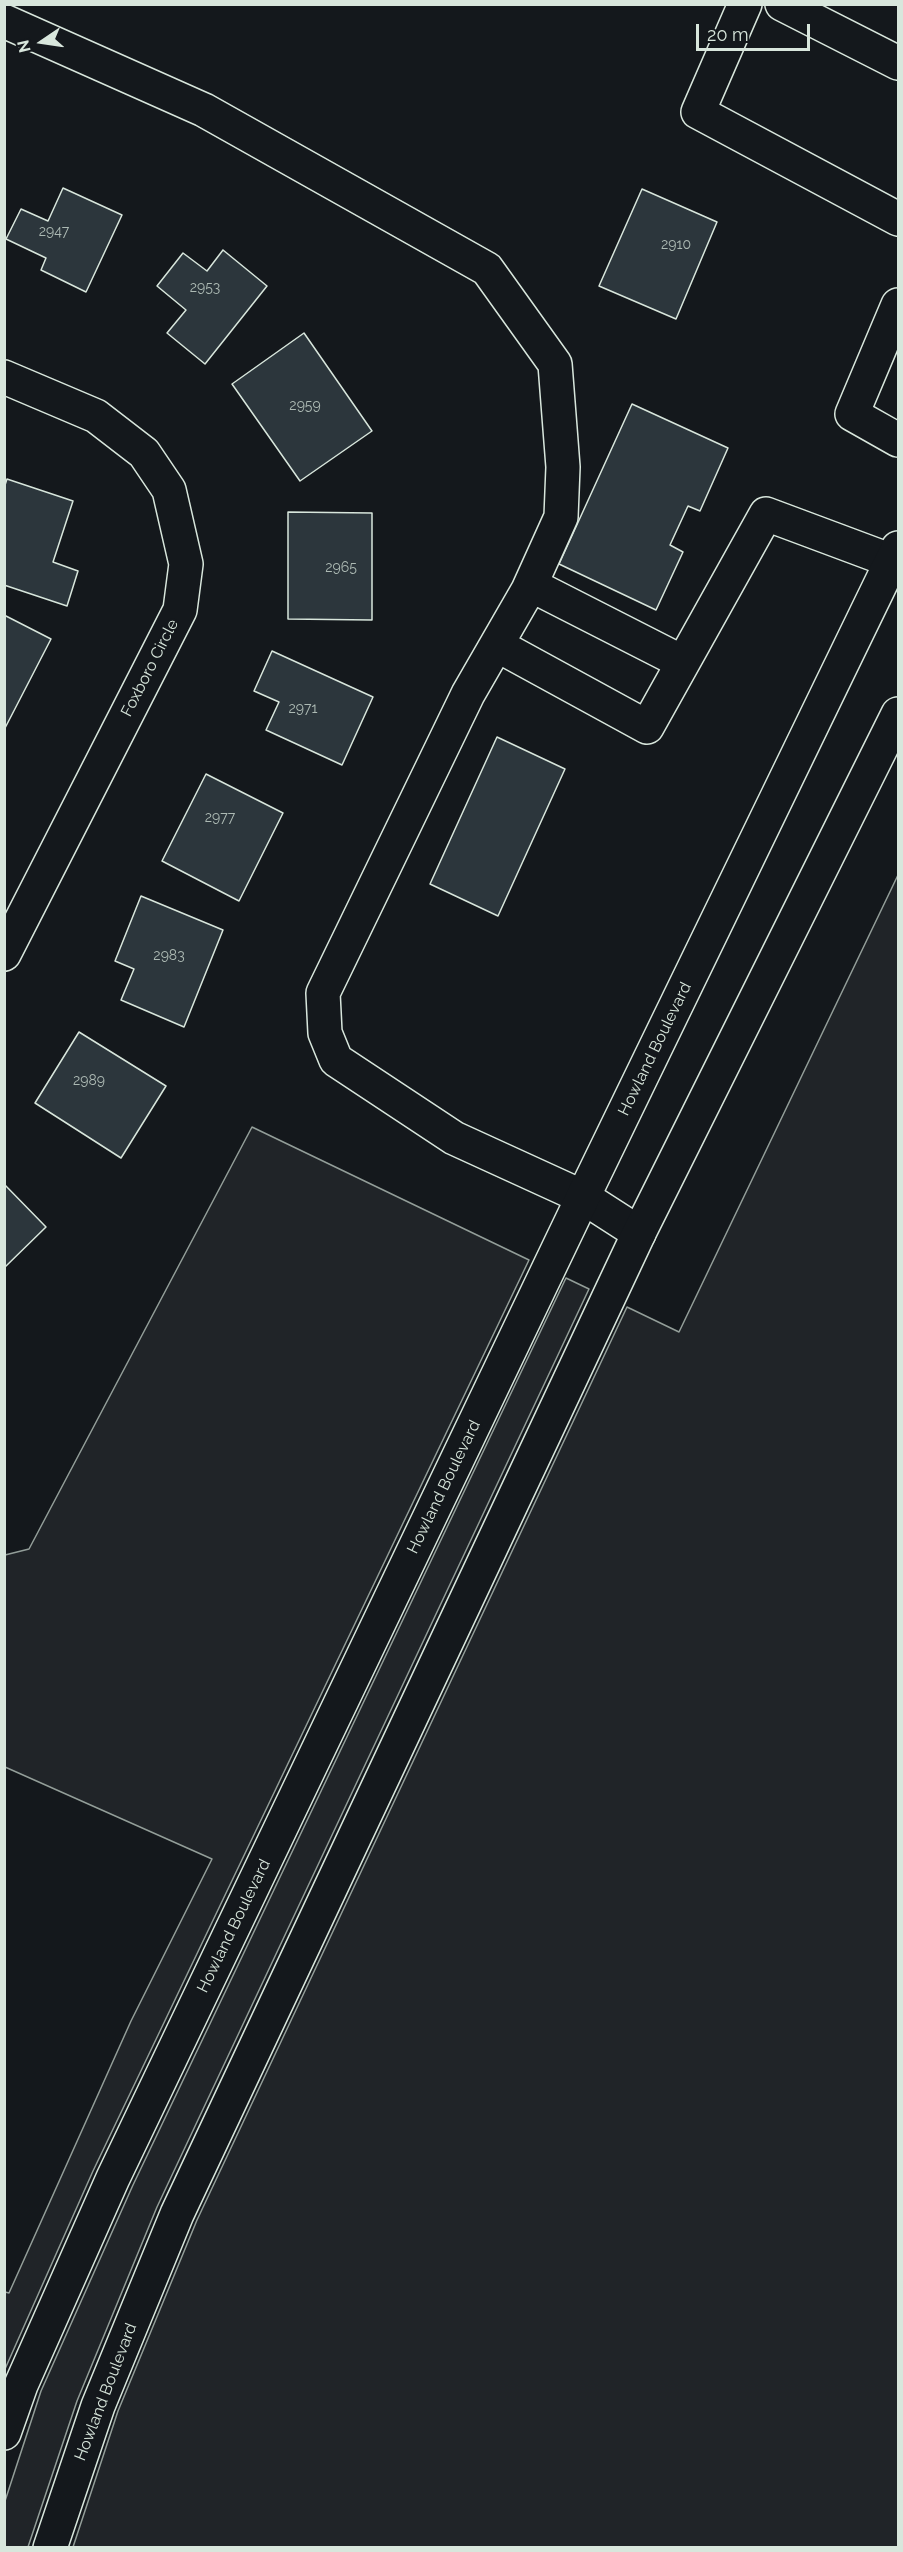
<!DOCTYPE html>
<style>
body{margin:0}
#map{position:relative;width:903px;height:2552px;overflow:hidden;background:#14181c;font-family:Raleway,sans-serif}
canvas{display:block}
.frame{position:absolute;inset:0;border:6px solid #d8e6dc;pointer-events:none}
.north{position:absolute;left:12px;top:12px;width:60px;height:60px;-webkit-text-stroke:4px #14181c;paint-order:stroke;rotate:257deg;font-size:16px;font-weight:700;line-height:24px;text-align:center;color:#d8e6dc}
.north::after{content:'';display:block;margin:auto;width:21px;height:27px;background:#d8e6dc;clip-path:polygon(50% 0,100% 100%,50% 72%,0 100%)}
.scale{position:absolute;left:696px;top:24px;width:114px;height:27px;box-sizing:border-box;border:3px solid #d8e6dc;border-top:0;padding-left:8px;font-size:18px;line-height:21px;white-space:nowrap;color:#d8e6dc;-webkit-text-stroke:4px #14181c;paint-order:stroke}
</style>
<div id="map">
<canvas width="903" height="2552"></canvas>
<div class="frame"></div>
<div class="north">N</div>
<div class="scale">20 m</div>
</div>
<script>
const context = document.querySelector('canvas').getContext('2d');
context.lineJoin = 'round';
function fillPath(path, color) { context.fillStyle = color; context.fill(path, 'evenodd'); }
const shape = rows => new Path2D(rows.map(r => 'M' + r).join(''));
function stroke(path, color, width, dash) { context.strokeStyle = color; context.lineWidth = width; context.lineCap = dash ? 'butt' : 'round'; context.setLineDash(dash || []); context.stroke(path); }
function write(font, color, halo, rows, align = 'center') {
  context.font = font + ' Raleway,sans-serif'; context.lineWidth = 4.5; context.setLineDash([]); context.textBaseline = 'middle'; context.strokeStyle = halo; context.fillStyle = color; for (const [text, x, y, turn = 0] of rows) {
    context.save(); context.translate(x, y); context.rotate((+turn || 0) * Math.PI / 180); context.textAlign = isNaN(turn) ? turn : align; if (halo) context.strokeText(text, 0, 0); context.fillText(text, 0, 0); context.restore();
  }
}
const green = shape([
 [898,875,898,2547,73,2547,118,2411,197,2220,627,1307,679,1332,898,875],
 [252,1127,529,1260,93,2171,5,2369,5,2292,9,2293,131,2021,212,1859,5,1767,5,1555,29,1549,252,1127],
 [566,1278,589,1289,157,2207,77,2401,28,2547,5,2547,5,2501,41,2391,133,2185,566,1278]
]);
const building = shape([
 [63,188,122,215,86,292,41,270,46,258,6,239,21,209,48,221,63,188],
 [642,189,717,222,676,319,599,286,642,189],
 [223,250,267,286,205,364,167,333,186,310,157,286,183,253,207,271,223,250],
 [304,333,372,431,300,481,232,384,304,333],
 [632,404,728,448,700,511,688,506,670,545,683,552,656,610,559,564,632,404],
 [7,479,73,501,53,562,78,571,67,606,4,585,4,488,7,479],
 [288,512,372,513,372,620,288,619,288,512],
 [4,615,51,639,4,730,4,615],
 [272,651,373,697,342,765,266,730,279,702,254,691,272,651],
 [497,737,565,769,498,916,430,884,497,737],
 [206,774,283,813,239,901,162,861,206,774],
 [141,896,223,930,184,1027,121,1000,134,969,115,961,141,896],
 [79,1032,166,1086,121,1158,35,1103,79,1032],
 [4,1184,46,1227,4,1268,4,1184]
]);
const minor = shape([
 [745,4,698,112,898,219],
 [782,4,898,63],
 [4,21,204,110,487,269,555,364,563,467,561,517,528,590,468,694,323,993,325,1033,336,1060,454,1138,583,1197,639,1233],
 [898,305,852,414,898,440],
 [4,377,96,416,144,453,169,490,186,564,180,610,4,954],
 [531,585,682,662],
 [497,645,647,727,766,514,892,561]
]);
const major = shape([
 [4,2433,21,2385,113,2178,583,1197,898,548],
 [50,2548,98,2406,177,2214,639,1233,898,714]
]);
const numberNames = [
 ["2947",54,232],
 ["2910",676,245],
 ["2953",205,288],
 ["2959",305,406],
 ["2965",341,568],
 ["2971",303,709],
 ["2977",220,818],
 ["2983",169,956],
 ["2989",89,1081]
];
const streetNames = [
 ["Foxboro Circle",150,668,-63],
 ["Howland Boulevard",655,1049,-64],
 ["Howland Boulevard",444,1487,-64],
 ["Howland Boulevard",234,1926,-64],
 ["Howland Boulevard",106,2392,-69]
];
fillPath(green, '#202428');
stroke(green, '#939e99', 1.5);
fillPath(building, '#2c363c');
stroke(building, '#d8e6dc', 1.5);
stroke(minor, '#d8e6dc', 36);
stroke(major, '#d8e6dc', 36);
stroke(minor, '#14181c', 33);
stroke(major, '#14181c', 33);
write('14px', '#adbab4', null, numberNames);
write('16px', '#d8e6dc', '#14181c', streetNames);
</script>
